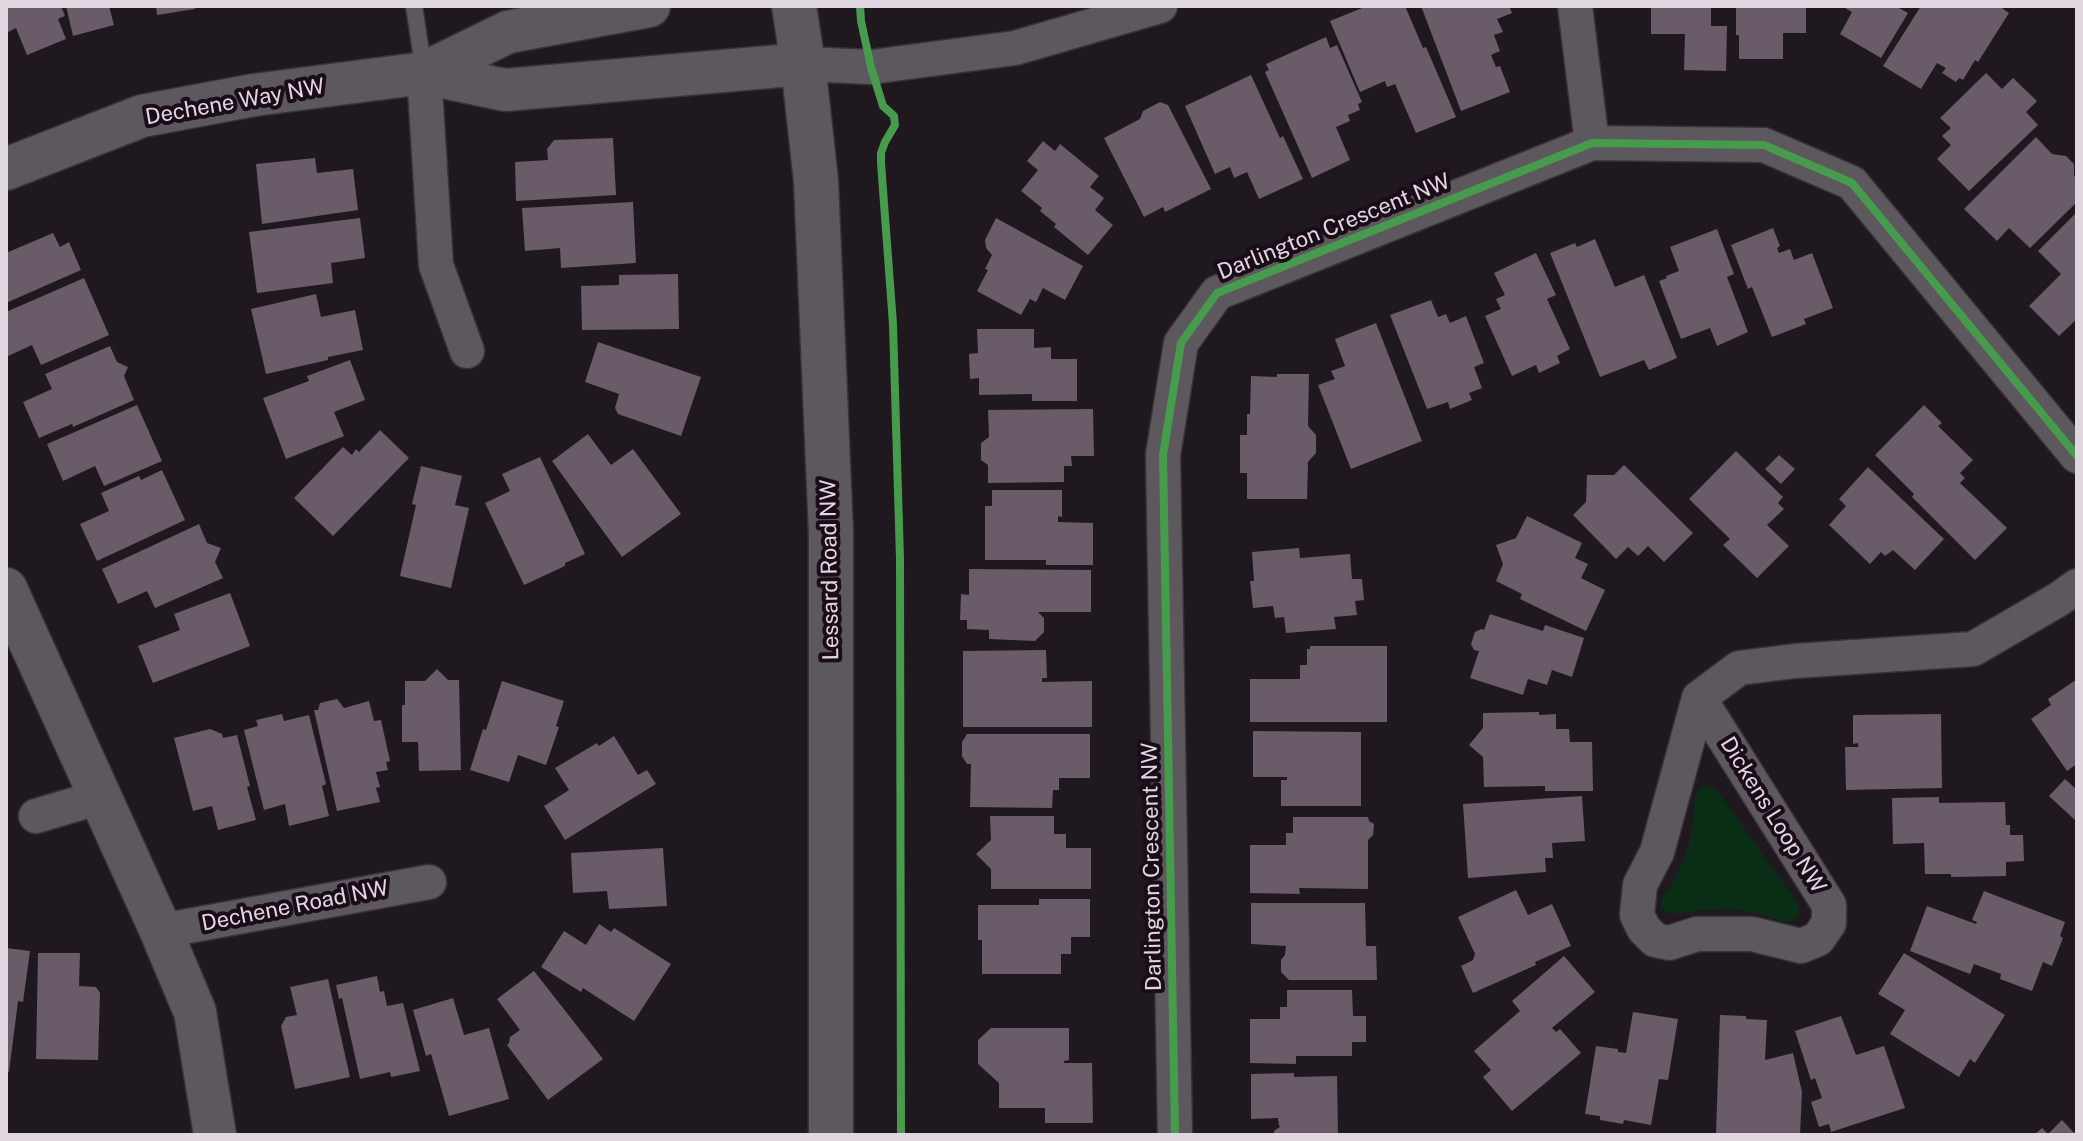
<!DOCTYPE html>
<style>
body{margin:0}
#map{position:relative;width:2083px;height:1141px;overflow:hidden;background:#20181f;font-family:"Public Sans",sans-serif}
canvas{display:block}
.frame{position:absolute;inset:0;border:8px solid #e1d7e0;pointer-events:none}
</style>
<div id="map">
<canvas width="2083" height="1141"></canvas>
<div class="frame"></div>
</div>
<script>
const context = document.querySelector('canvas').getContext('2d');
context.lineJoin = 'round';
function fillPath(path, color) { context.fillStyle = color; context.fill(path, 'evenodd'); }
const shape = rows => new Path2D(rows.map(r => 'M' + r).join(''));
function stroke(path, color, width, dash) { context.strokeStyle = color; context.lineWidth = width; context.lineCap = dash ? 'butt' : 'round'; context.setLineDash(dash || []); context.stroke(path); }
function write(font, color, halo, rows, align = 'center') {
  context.font = font + ' "Public Sans",sans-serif'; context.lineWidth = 8; context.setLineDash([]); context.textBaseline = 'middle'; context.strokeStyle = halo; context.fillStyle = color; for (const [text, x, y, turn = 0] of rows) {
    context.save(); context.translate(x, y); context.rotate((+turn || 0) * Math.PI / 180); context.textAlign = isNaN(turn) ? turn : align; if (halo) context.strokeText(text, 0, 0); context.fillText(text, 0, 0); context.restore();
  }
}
const green = shape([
 [1709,786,1718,791,1795,899,1800,907,1798,916,1791,922,1782,921,1763,915,1731,909,1692,911,1673,914,1665,911,1661,905,1662,897,1673,883,1684,859,1691,837,1695,797,1701,787]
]);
const building = shape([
 [6,6,61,6,65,16,58,19,66,39,27,55,16,28,6,33],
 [66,6,109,6,114,25,73,36],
 [156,6,195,6,195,9,157,15],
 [1367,6,1405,6,1423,48,1426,47,1456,117,1416,133,1395,84,1387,87,1385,81,1360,92,1330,21],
 [1421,6,1509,6,1512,13,1497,19,1503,32,1494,35,1500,51,1491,55,1496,67,1500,66,1510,92,1461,111],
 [1651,6,1711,6,1711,26,1727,26,1726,71,1684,70,1685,34,1651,34],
 [1736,6,1806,6,1806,33,1783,33,1783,59,1739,59,1739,35,1736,35],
 [1842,6,1901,6,1899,8,1908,13,1881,58,1840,34,1852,12],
 [1921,6,1999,6,2009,13,1978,62,1975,60,1963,80,1959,78,1956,82,1942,73,1946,68,1937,63,1921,89,1883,66],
 [1326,37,1330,48,1337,45,1362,102,1358,104,1360,110,1348,115,1350,121,1336,127,1350,160,1312,178,1265,72,1269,70,1266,64],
 [1986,73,2002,89,2013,78,2037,101,2026,112,2038,125,1969,191,1937,159,1951,145,1942,136,1951,128,1940,118],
 [1251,75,1280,138,1283,136,1303,179,1259,199,1247,172,1234,178,1230,167,1215,174,1185,106],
 [1160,102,1168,105,1211,189,1165,212,1163,207,1144,217,1104,138,1140,119,1143,111],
 [2036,137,2052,154,2066,156,2074,164,2074,176,2077,178,2077,202,2030,248,2009,228,1997,241,1964,209],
 [613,138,616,195,516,201,515,162,548,160,547,149,554,140],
 [1043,141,1055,151,1060,144,1099,176,1090,187,1104,198,1095,210,1113,225,1088,255,1054,227,1056,224,1040,211,1042,208,1021,191,1038,170,1027,161],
 [315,158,317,173,353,169,358,210,262,224,256,164],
 [633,202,636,263,561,268,560,248,525,251,522,208],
 [2077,212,2077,319,2059,336,2029,306,2061,274,2038,251],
 [360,218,365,258,331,263,333,283,257,293,249,232],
 [996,218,1083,266,1065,300,1043,288,1036,302,1030,299,1021,315,977,291,988,270,985,269,992,255,986,248,985,240],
 [1773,228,1780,246,1777,248,1779,253,1790,249,1794,260,1812,253,1833,308,1804,319,1806,324,1772,337,1752,287,1748,289,1731,245],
 [1717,229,1734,274,1727,277,1748,332,1717,346,1710,328,1681,339,1659,281,1667,278,1666,276,1679,271,1670,247],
 [53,233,60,247,69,242,81,270,6,303,6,253],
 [1595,239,1615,287,1644,275,1677,358,1649,370,1644,360,1600,377,1550,253,1575,243,1577,247],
 [1536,253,1556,295,1547,299,1570,349,1557,356,1560,363,1539,373,1536,365,1512,376,1485,316,1501,309,1496,299,1505,295,1494,273],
 [678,274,679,329,582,330,581,286,619,285,619,275],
 [84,278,109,335,41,365,32,345,6,357,6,312],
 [316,294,321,317,355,310,363,350,328,357,328,360,266,374,251,309],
 [1431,300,1438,317,1446,314,1450,323,1466,316,1484,363,1474,367,1482,388,1469,393,1472,400,1450,409,1448,402,1427,409,1390,315],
 [1376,323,1422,441,1351,469,1318,385,1335,379,1331,371,1345,366,1335,339],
 [977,329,1034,329,1034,348,1051,347,1051,359,1077,359,1077,401,1032,401,1032,394,979,395,979,378,970,379,969,354,978,353],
 [598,342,701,377,681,436,618,414,615,408,619,394,585,382],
 [110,346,117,362,128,367,124,376,134,400,73,427,72,424,39,438,23,402,52,389,45,374],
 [350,360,365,400,334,412,344,436,286,459,263,398,309,381,307,376],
 [1277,374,1309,374,1308,426,1316,435,1316,453,1308,462,1307,499,1247,499,1247,473,1240,473,1240,435,1247,435,1247,414,1250,414,1251,376,1277,377],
 [137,405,162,461,104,486,95,466,63,481,47,444],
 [1924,405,1942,423,1938,426,1973,460,1960,473,1965,478,1960,483,2007,528,1975,560,1912,497,1914,494,1875,455],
 [1093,409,1094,456,1071,456,1072,466,1064,466,1064,482,988,483,988,465,981,460,981,443,989,437,988,410],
 [380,430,409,458,333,536,294,498,343,447,352,455,356,449,359,452],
 [588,434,611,465,633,449,681,514,622,557,552,461],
 [1736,451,1783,497,1778,503,1784,509,1767,525,1789,546,1757,578,1723,545,1730,539,1689,499],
 [1779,455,1795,469,1781,484,1765,469],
 [540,457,585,554,565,563,565,566,524,585,485,503,510,491,502,474],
 [1624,465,1693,533,1664,562,1648,546,1638,556,1628,547,1616,559,1573,515,1586,502,1587,475,1614,475],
 [421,466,462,476,455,505,469,508,451,588,400,576,416,505,412,504],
 [1868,467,1944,539,1915,570,1893,550,1885,556,1881,552,1870,564,1829,525,1846,506,1839,499],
 [162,470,185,520,97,561,80,524,109,511,101,493,139,476,141,480],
 [992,490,1062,490,1062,517,1058,516,1058,522,1093,523,1093,565,1046,565,1046,560,985,560,985,506,992,506],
 [1527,516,1582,543,1575,558,1588,564,1581,578,1605,590,1586,631,1520,599,1522,594,1496,581,1503,564,1496,545,1516,538],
 [199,524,207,543,221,548,215,562,223,578,155,608,147,591,118,604,102,569],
 [1299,548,1300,558,1350,554,1352,579,1362,579,1364,600,1355,601,1357,615,1334,617,1336,629,1286,633,1284,617,1275,618,1273,606,1253,608,1250,581,1254,581,1252,552],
 [969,569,1091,570,1091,612,1038,612,1044,618,1044,632,1035,641,989,639,989,630,967,629,967,620,960,620,961,594,969,595],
 [230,593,250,646,153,683,138,646,180,630,174,614],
 [1490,614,1543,631,1545,625,1584,638,1572,677,1552,670,1547,685,1528,679,1523,695,1470,678,1479,651,1474,650,1471,644,1475,632,1481,629,1484,630],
 [1310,646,1387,646,1387,722,1250,722,1250,679,1300,679,1300,665,1307,665,1307,649,1310,649],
 [1046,650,1047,678,1042,678,1042,682,1092,681,1092,727,963,727,963,651],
 [437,669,448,680,459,680,461,770,419,771,418,742,402,742,402,705,405,705,405,681,425,681],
 [2077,679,2077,764,2067,771,2031,719,2051,705,2048,699],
 [502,681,564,701,556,726,559,727,546,765,518,755,509,782,470,770,483,729,486,730],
 [337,699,344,708,369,701,374,721,381,720,390,761,386,762,388,770,376,772,380,787,376,788,380,802,337,811,314,710,318,710,320,703],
 [1539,712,1539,715,1556,714,1556,729,1569,729,1570,742,1592,742,1593,791,1545,791,1545,786,1484,787,1483,757,1469,745,1483,728,1483,713],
 [282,714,284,721,309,715,326,784,322,786,329,816,289,826,285,804,264,810,244,730,258,726,256,720],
 [1941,714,1942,788,1846,790,1845,747,1858,747,1858,743,1853,744,1853,715],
 [210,729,222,734,223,738,237,735,250,786,247,787,256,820,218,830,212,806,193,811,174,738],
 [1253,731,1361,732,1361,806,1281,806,1281,780,1287,780,1287,777,1253,777],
 [967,734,1090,734,1090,778,1059,778,1059,790,1053,790,1052,808,970,807,971,764,967,764,962,756,962,742],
 [614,736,638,775,647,770,656,784,565,840,544,806,569,790,555,768,597,743,599,746],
 [2065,779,2077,790,2077,818,2075,820,2049,796],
 [1582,796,1585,841,1552,843,1553,858,1545,858,1546,872,1468,878,1463,804],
 [1939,797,1939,803,2005,802,2006,825,2010,825,2010,835,2023,835,2024,861,2006,862,2006,876,1951,877,1951,874,1925,874,1924,843,1893,844,1892,798],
 [990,816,1054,816,1054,834,1066,834,1066,848,1091,848,1091,889,991,889,991,869,976,854,991,840],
 [1293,817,1368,817,1369,821,1374,824,1373,835,1368,840,1368,889,1299,888,1300,894,1250,893,1250,845,1286,845,1286,833,1293,833],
 [663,848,667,906,609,909,607,891,573,893,571,853],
 [1516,890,1528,915,1552,904,1571,946,1535,962,1536,965,1473,993,1461,966,1473,960,1475,954,1458,917],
 [1984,891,2065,922,2060,936,2063,938,2052,966,2043,962,2032,991,2000,979,2001,974,1974,964,1970,974,1910,951,1927,906,1976,924,1977,922,1972,920],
 [1039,899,1090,899,1090,937,1071,937,1071,954,1061,954,1061,974,982,974,982,940,978,940,978,905,1039,905],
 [1251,903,1365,903,1366,946,1376,946,1377,980,1289,980,1281,972,1281,960,1285,955,1286,946,1251,944],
 [599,924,611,932,614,928,671,964,634,1021,583,988,581,992,541,967,564,931,586,945],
 [6,948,30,951,23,1002,18,1001,9,1072,6,1072],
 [38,953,80,953,79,986,96,987,100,993,98,1060,36,1059],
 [1904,953,2005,1015,1975,1063,1970,1059,1959,1077,1890,1034,1905,1010,1878,994],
 [1564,956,1595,992,1552,1028,1556,1032,1560,1029,1581,1053,1512,1111,1483,1077,1491,1070,1474,1051,1520,1011,1512,1001],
 [534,971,603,1059,548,1100,507,1045,509,1043,510,1037,520,1030,497,999],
 [377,976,380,992,384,991,387,1006,403,1003,420,1071,391,1077,390,1072,360,1079,342,998,339,999,336,985],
 [328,979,350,1077,295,1089,281,1026,286,1017,297,1015,290,987],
 [1287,990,1352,990,1353,1016,1366,1016,1366,1042,1352,1042,1352,1056,1296,1056,1296,1064,1250,1063,1250,1019,1280,1019,1280,1007,1287,1007],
 [453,998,464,1035,489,1028,509,1099,449,1116,431,1054,426,1056,413,1010],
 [1633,1012,1678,1019,1668,1080,1659,1079,1651,1125,1624,1120,1623,1124,1600,1120,1600,1116,1585,1114,1596,1046,1618,1049,1618,1052,1626,1053],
 [1720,1015,1746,1016,1746,1019,1767,1020,1765,1060,1793,1053,1802,1092,1800,1135,1716,1133],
 [1841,1016,1856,1055,1884,1046,1905,1108,1831,1132,1829,1124,1819,1127,1811,1102,1822,1098,1815,1078,1811,1080,1795,1031],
 [991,1028,1069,1028,1069,1060,1064,1061,1064,1063,1092,1063,1093,1123,1045,1123,1045,1108,999,1108,999,1083,978,1064,978,1040],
 [1294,1073,1294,1077,1337,1076,1338,1135,1274,1135,1274,1131,1281,1126,1279,1126,1278,1118,1251,1119,1251,1074],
 [2062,1120,2076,1135,2034,1135,2042,1128,2048,1134]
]);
const service = shape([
 [414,6,424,72]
]);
const minor = shape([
 [1575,6,1592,143],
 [803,64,871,67,1015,48,1160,6],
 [424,73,436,265,467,351],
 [1699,698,1829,905,1829,923,1818,939,1801,946,1752,934,1697,934,1669,943,1655,940,1644,929,1637,915,1640,885,1657,852,1699,698,1739,668,1795,661,1973,649,2059,599,2077,586],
 [36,816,100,797],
 [161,931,429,882],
 [1175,1135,1163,455,1181,343,1217,293,1592,143,1764,145,1852,183,2077,456]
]);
const tertiary = shape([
 [424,73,508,32,649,6],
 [6,169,142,116,254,95,424,73,505,90,803,64],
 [6,589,161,931,195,1012,215,1135]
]);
const secondary = shape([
 [794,6,803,64,816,181,831,534,831,1135]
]);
const cycleway = shape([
 [860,6,861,21,871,67,883,106,894,116,895,125,885,142,881,153,881,163,893,324,900,559,901,1135],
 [1175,1135,1163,455,1181,343,1217,293,1592,143,1764,145,1852,183,2077,456]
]);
const streetNames = [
 ["Dechene Way NW",235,102,-10],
 ["Darlington Crescent NW",1334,227,-22],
 ["Lessard Road NW",830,570,-91],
 ["Dickens Loop NW",1773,815,58],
 ["Darlington Crescent NW",1152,867,-91],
 ["Dechene Road NW",295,906,-11]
];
fillPath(green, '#0a2e15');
fillPath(building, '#695b67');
stroke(service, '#383238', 19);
stroke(minor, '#383238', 37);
stroke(tertiary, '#383238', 45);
stroke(secondary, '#383238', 47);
stroke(service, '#5d585d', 16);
stroke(minor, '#5d585d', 34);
stroke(tertiary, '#5d585d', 42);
stroke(secondary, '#5d585d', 44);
stroke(cycleway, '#469c4c', 8);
write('22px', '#e1d7e0', '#1a0c19', streetNames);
</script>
